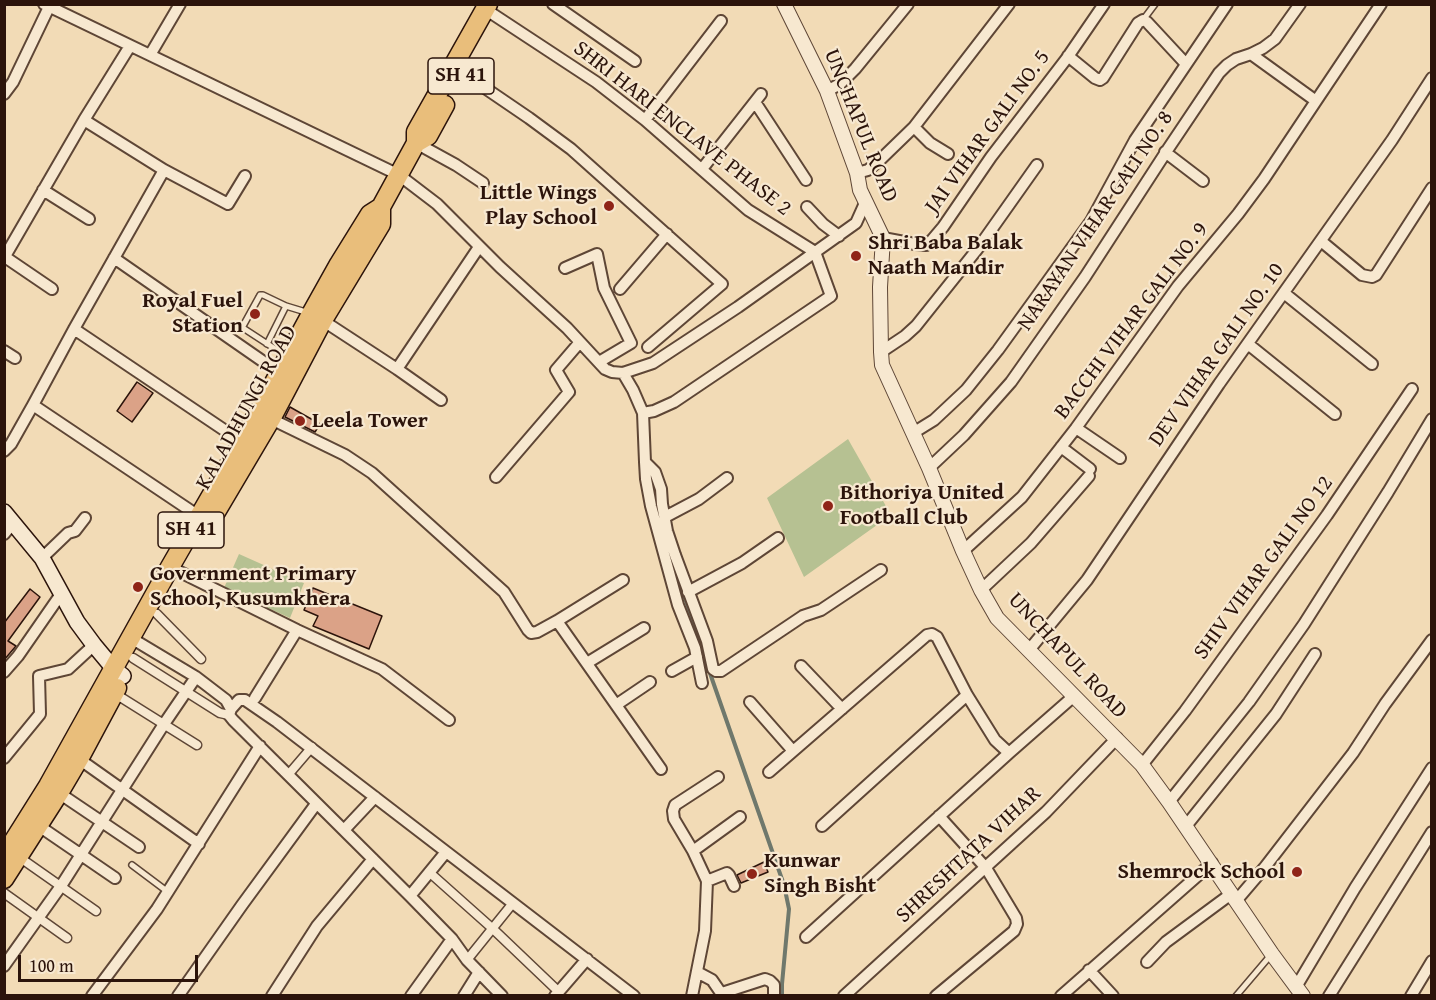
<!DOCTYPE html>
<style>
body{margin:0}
#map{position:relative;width:1436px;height:1000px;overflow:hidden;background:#f2dbb6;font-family:"Gentium Book Plus",serif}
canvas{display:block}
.frame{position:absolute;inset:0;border:6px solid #2c140b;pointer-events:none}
.scale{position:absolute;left:18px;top:955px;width:180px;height:27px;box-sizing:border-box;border:3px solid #2c140b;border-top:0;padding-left:8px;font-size:18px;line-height:21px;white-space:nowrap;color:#2c140b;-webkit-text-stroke:4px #f7e8d0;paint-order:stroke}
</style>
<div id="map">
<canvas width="1436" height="1000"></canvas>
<div class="frame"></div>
<div class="scale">100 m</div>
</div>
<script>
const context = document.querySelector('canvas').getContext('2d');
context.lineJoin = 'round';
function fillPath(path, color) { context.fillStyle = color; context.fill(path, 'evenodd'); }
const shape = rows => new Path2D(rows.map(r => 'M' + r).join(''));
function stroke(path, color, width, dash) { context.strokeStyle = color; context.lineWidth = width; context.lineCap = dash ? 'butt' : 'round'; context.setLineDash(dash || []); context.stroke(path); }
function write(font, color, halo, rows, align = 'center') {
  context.font = font + ' "Gentium Book Plus",serif'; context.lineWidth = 4.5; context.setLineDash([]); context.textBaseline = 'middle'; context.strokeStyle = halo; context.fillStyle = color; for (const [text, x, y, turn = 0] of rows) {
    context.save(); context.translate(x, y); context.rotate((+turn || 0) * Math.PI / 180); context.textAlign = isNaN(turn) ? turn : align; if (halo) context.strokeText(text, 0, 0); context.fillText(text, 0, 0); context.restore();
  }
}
const green = shape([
 [848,439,891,515,804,577,767,498],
 [239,554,304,583,290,618,224,588]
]);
const stream = shape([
 [652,485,658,509],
 [680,583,712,679,784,885,789,909,782,984,782,996]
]);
const building = shape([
 [137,382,153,393,132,422,117,411,137,382],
 [290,407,320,424,315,432,285,417,290,407],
 [313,588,382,616,369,649,313,626,318,616,304,610,313,588],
 [30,589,40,597,8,641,16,646,4,660,4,623,30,589],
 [764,862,768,872,741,883,737,875,764,862]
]);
const service = shape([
 [1143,20,1155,4],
 [267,344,286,306],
 [286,356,243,328,243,326,259,297,260,295,263,295,286,306,309,313],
 [132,865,168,892],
 [1236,996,1270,956]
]);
const pedestrian = shape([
 [157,614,201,659],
 [133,658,220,713,229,715],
 [114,693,197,745],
 [288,775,312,747],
 [19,857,96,911],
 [429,872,493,929,559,992],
 [4,893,67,938],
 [467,960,513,903]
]);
const minor = shape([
 [44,4,399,175,437,204,500,267,567,328,605,369,612,372,623,373,633,390,643,413,645,462,655,472,661,489,662,504,667,531,675,555,707,641,713,669,716,671,721,671,803,616,821,610,881,570],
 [553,4,635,61],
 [485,9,596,82,645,120,748,210,815,252,831,296,674,402,654,411,643,413],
 [1251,54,1316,101,1381,4],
 [150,55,180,4],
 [1068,56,1095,78,1100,80,1103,78,1138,23,1143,20,1147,22,1186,64],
 [463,73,529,118,571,149,722,284,648,347],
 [827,91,840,84,855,69,908,4],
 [4,94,13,82,49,7],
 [755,102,806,180],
 [84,120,164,170,228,204,245,176],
 [645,120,721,21],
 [914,127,930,143,948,154],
 [416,143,456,165,483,183],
 [1165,152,1203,181],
 [702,169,761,94],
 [857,173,868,170,881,159,914,127,1009,4],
 [43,190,89,219],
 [807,207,823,224,839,236],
 [883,238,915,244,926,245,932,240,943,227,991,157,1067,58,1104,4],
 [1321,241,1362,275,1372,277,1376,275,1432,188],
 [5,257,52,289],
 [4,258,84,120,130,46],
 [114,258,284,376],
 [565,268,597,254,604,288,631,343,599,362],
 [620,289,667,234],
 [1284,293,1372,364],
 [319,318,397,369,441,400],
 [74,329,245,444],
 [1248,344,1335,414],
 [4,351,15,358],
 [881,352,905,336,916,326,979,247,1037,165],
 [397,369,479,247],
 [623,373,653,363,738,307,856,223,865,203],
 [33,405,209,523],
 [267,417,345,455,372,473,504,592,528,630,531,633,537,632,557,621,623,580],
 [1076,428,1120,458],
 [913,433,934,420,966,390,998,350,1040,292,1091,221,1135,140,1227,4],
 [1061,447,1090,469],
 [4,451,11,444,33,405,74,329,164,170],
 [645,462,646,479,651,506,678,605,695,648,702,683],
 [929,468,964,435,1011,382,1085,277,1168,149,1219,73,1227,65,1236,59,1251,54,1263,48,1275,39,1300,4],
 [496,477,569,392,556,370,580,342],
 [665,517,699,499,727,478],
 [4,534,13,523],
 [963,551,1022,497,1076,428,1178,286,1238,214,1264,179,1316,101],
 [42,558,68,533,75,531,85,518],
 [170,567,297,630,382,669,449,720],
 [981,590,1031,543,1089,476],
 [688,592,742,563,778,538],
 [557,621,661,769],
 [131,638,196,677,226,700,231,709,229,715,233,720,410,896,452,939,467,960,502,996],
 [1029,650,1087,580,1219,384,1392,140,1432,78],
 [587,663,644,628],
 [801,666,842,709],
 [672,671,697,657],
 [4,672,18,656,61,594],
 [255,698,297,630],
 [750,702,793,751],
 [616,705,650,682],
 [231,709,239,700,245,700,277,722,634,996],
 [4,758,40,714,39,676,68,669,94,645],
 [79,759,199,844],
 [1142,765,1185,711,1327,515,1412,389],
 [769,772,927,635,932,634,937,637,967,695,995,740,1009,753],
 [59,793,139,847],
 [1169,802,1249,702,1304,624,1388,492,1432,419],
 [39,826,115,878],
 [822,826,967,695],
 [1186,826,1276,714,1315,654],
 [344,830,375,797],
 [693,851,740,817],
 [707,881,727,873,729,875,734,886],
 [410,896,446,852],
 [1236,901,1265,867,1353,753,1385,704,1432,640],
 [806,937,1009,753,1074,696],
 [1147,962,1166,942,1231,894],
 [4,966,61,886,164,724,196,677],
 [1089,970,1113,996],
 [697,972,712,980,723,996],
 [1296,987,1355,888,1432,768],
 [722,993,765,979,770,981,774,985,774,996],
 [92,996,157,909,260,746],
 [178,996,242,905,316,804],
 [272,996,317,926,373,859],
 [411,996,452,939],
 [464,996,479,972],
 [555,996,587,959],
 [692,996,705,931,707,881,693,851,674,819,673,811,675,805,718,777],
 [844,996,1046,812,1117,738],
 [936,996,1014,931,1017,924,1016,918,986,868,939,816],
 [1061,996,1212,863],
 [1329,996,1432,832],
 [1411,996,1432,961]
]);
const tertiary = shape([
 [784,4,827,91,857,173,860,190,883,238,880,287,881,352,882,365,929,468,963,551,981,590,997,618,1142,765,1169,802,1272,954,1303,996]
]);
const secondary = shape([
 [4,512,42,558,77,622,94,645,114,669,123,676]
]);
const primary = shape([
 [416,143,428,136,445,105],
 [216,512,271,419,323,320,381,224,381,207],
 [4,856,48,786,170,567,242,442,311,314,339,264,370,214,381,207,416,143,416,132,488,4],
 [4,879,59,793,79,759,117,688]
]);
const markers = [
 [609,206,6,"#8f2418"],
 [856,256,6,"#8f2418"],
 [255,314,6,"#8f2418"],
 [300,421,6,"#8f2418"],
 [828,506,6,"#8f2418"],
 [138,587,6,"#8f2418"],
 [1297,872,6,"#8f2418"],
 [752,874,6,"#8f2418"]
];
const shields = [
 [461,76,66],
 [191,530,66]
];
const shieldNames = [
 ["SH 41",461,76],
 ["SH 41",191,530]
];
const streetNames = [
 ["UNCHAPUL ROAD",860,126,68],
 ["SHRI HARI ENCLAVE PHASE 2",682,129,38],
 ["JAI VIHAR GALI NO. 5",988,132,-54],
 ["NARAYAN VIHAR GALI NO. 8",1096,221,-56],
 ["BACCHI VIHAR GALI NO. 9",1132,321,-53],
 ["DEV VIHAR GALI NO. 10",1217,355,-55],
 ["KALADHUNGI ROAD",247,408,-61],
 ["SHIV VIHAR GALI NO 12",1264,568,-54],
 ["UNCHAPUL ROAD",1067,656,47],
 ["SHRESHTATA VIHAR",969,855,-43]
];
const poiNames = [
 ["Little Wings",597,193,"right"],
 ["Play School",597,218,"right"],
 ["Shri Baba Balak",868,243],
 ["Naath Mandir",868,268],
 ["Royal Fuel",243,301,"right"],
 ["Station",243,326,"right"],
 ["Leela Tower",312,421],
 ["Bithoriya United",840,493],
 ["Football Club",840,518],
 ["Government Primary",150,574],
 ["School, Kusumkhera",150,599],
 ["Kunwar",764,861],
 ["Singh Bisht",764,886],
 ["Shemrock School",1285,872,"right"]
];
fillPath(green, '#b6c192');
stroke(stream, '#6f786c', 4);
fillPath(building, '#dba287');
stroke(building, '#2c140b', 1.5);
stroke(service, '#5e4636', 8);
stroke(pedestrian, '#5e4636', 11);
stroke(minor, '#5e4636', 14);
stroke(tertiary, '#5e4636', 16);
stroke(secondary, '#2c140b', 18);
stroke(primary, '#2c140b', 21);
stroke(service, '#f7e8d0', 5);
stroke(pedestrian, '#f7e8d0', 8);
stroke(minor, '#f7e8d0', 10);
stroke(tertiary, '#f7e8d0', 14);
stroke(secondary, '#f7e8d0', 15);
stroke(primary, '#e9be7b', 18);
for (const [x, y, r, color] of markers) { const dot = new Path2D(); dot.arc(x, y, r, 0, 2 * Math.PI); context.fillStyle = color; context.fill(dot); stroke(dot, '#f7e8d0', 2); }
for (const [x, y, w] of shields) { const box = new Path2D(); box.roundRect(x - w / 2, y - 18, w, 36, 4.5); context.fillStyle = '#f7e8d0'; context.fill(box); stroke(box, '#2c140b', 1.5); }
write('bold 21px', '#2c140b', null, shieldNames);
write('22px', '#2c140b', '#f7e8d0', streetNames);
write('bold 22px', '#2c140b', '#f7e8d0', poiNames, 'left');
</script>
